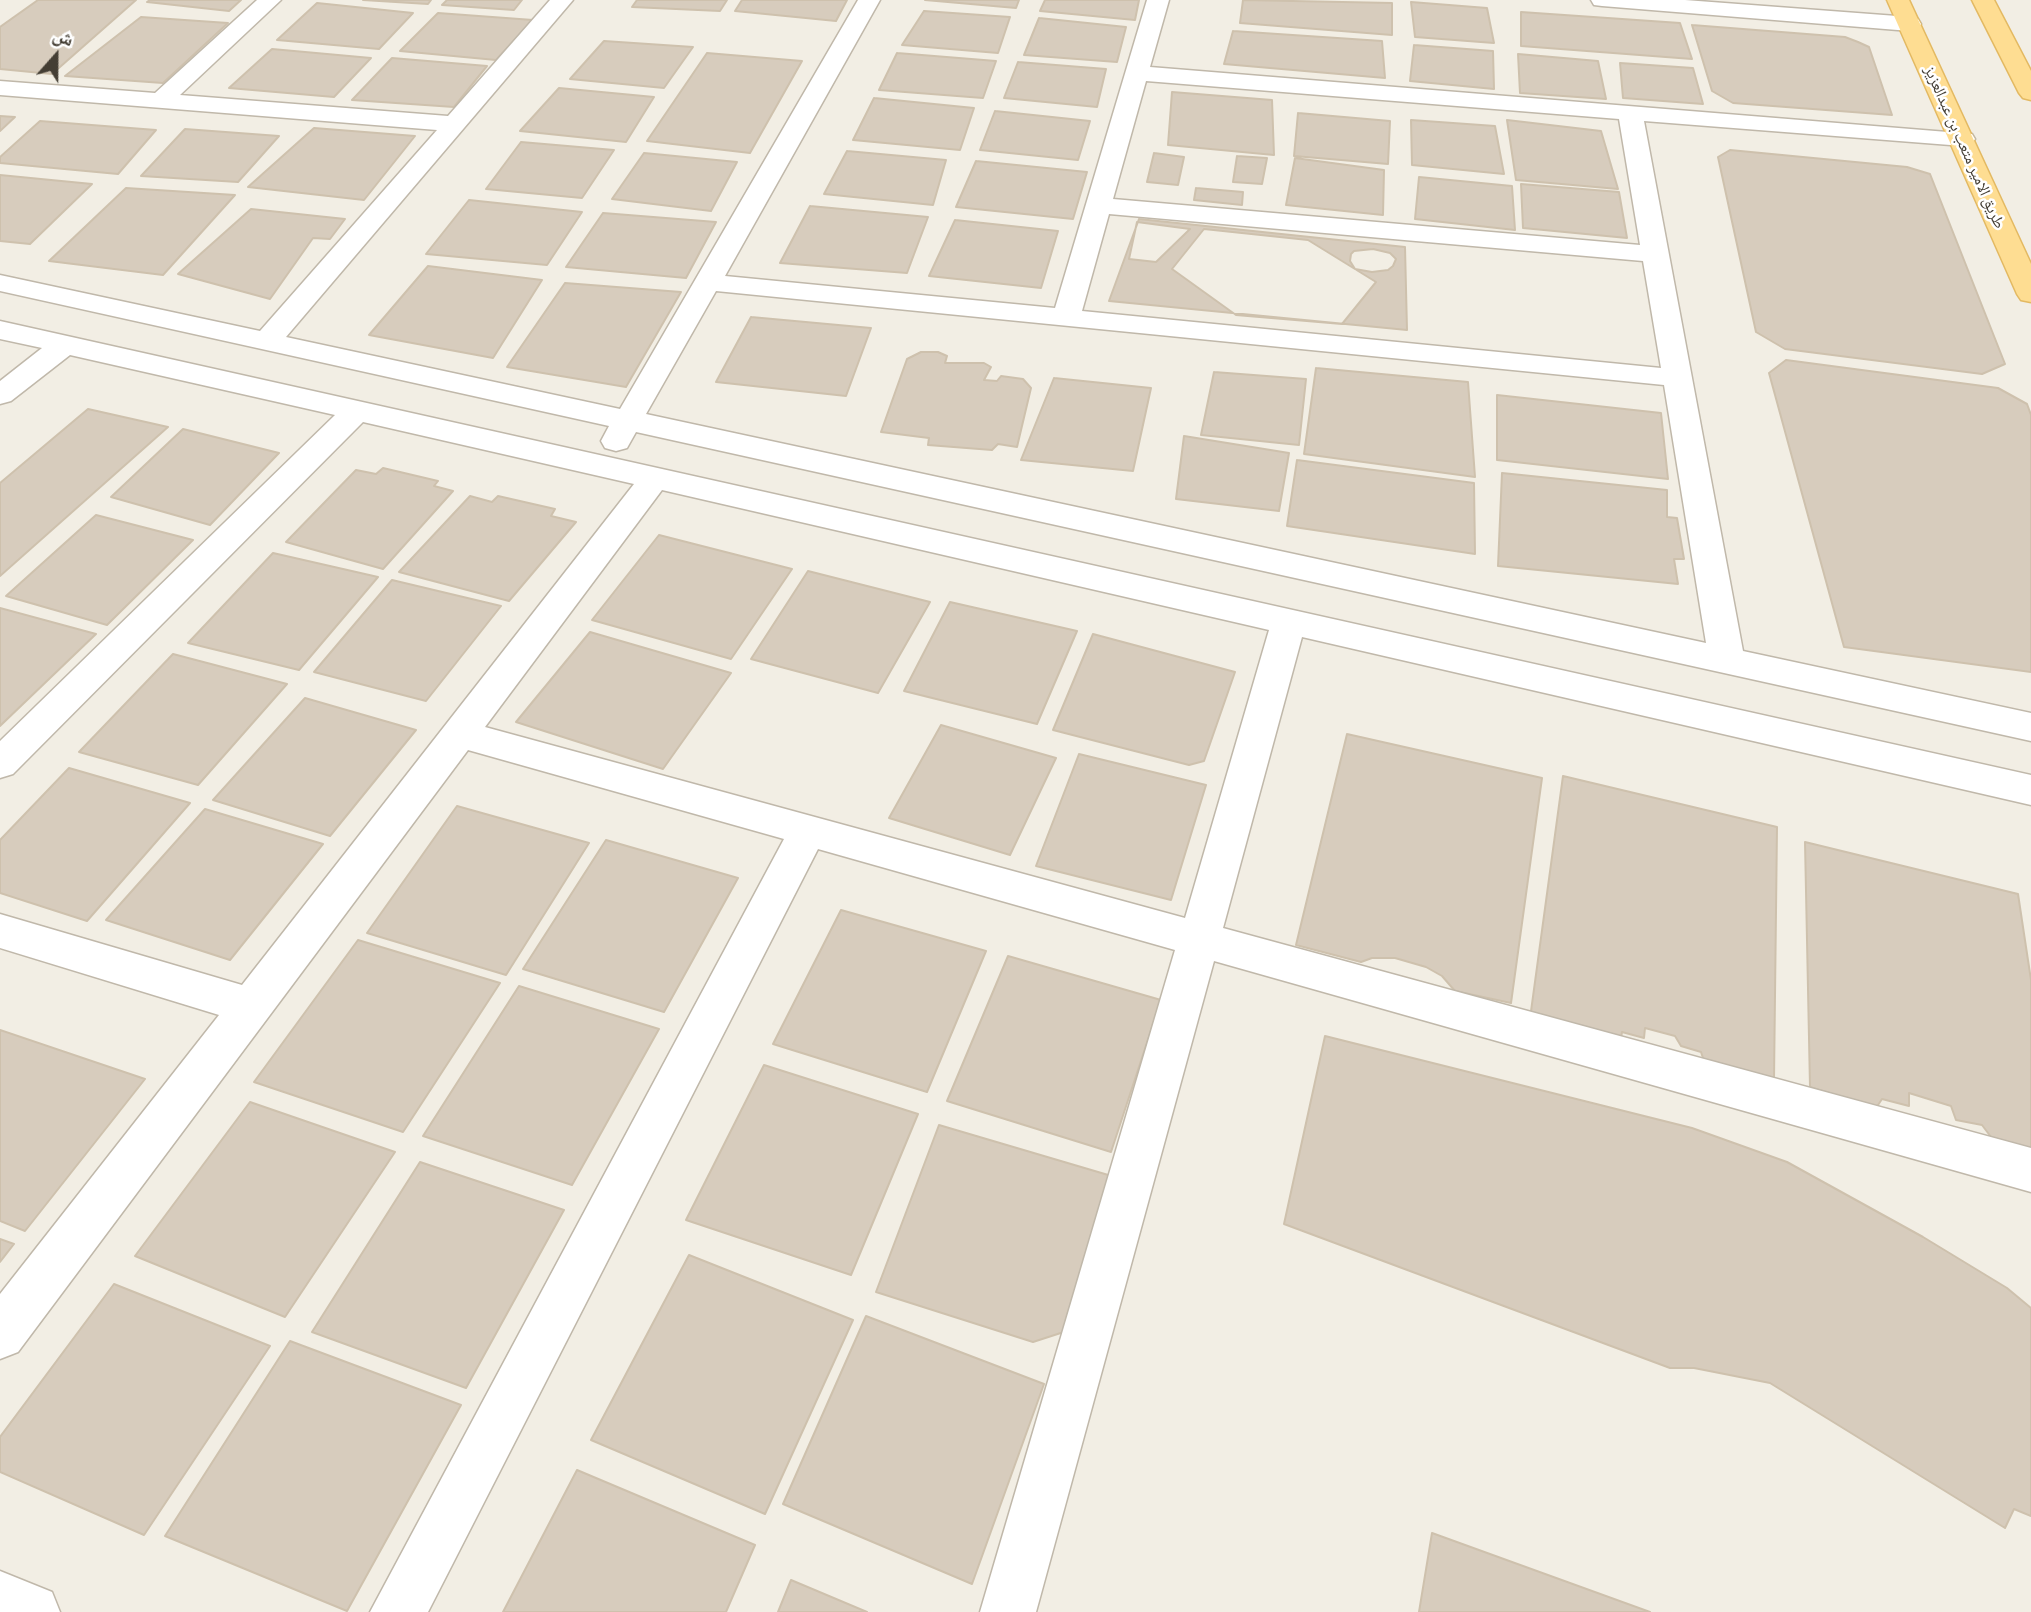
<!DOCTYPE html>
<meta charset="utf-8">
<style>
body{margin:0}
#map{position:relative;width:2031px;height:1612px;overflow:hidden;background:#f2eee4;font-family:Barlow,"Noto Naskh Arabic",sans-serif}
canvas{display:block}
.north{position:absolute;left:21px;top:21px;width:70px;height:70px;-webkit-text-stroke:5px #fff;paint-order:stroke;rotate:21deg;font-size:19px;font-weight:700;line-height:28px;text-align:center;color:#443e34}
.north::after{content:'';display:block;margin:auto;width:24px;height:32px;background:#443e34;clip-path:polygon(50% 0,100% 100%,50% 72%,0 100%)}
</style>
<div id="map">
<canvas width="2031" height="1612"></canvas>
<div class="north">ش</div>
</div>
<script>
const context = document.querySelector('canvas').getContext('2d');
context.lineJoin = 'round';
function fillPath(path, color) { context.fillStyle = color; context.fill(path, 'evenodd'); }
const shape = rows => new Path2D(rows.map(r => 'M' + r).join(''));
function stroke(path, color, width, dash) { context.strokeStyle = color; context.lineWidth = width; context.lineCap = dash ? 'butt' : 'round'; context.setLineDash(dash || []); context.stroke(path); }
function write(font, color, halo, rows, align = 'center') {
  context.font = font + ' Barlow,"Noto Naskh Arabic",sans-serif'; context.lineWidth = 5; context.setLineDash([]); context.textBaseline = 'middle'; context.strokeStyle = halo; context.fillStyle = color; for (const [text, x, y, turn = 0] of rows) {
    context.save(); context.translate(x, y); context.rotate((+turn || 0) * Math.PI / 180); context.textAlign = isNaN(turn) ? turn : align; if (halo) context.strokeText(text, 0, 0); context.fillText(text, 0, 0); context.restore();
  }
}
const building = shape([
 [38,0,136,0,52,74,0,69,0,27,38,0],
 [150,0,241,0,229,11,147,2,150,0],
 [363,0,431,0,428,4,363,0],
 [447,0,522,0,514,10,442,5,447,0],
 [637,0,727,0,720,11,632,7,637,0],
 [742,0,847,0,836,21,735,11,742,0],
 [925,0,1019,0,1016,8,925,0],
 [1045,0,1139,0,1135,20,1040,11,1045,0],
 [1243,0,1392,3,1392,35,1240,23,1243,0],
 [1411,2,1487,8,1494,43,1415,37,1411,2],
 [317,3,413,13,379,49,277,40,317,3],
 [924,11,1010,17,998,53,902,45,924,11],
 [1521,12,1680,23,1692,59,1521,46,1521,12],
 [438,13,533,20,496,60,400,51,438,13],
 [141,17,228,23,163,83,65,76,141,17],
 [1039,18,1126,27,1117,62,1024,55,1039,18],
 [1692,25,1845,37,1858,42,1869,47,1892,115,1733,103,1712,91,1692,25],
 [1233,31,1382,41,1385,78,1224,64,1233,31],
 [604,41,693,47,664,88,570,79,604,41],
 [1414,45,1493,51,1494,89,1410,81,1414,45],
 [272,49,371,58,334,97,229,88,272,49],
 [707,53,802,61,750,153,647,141,707,53],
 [897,53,996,61,983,98,879,90,897,53],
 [1518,54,1598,61,1606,99,1520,93,1518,54],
 [392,58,487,66,454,107,352,100,392,58],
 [1018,62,1106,69,1097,107,1004,98,1018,62],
 [1620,63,1693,68,1703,104,1623,98,1620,63],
 [559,88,654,97,626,142,520,131,559,88],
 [1172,92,1272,100,1274,155,1168,145,1172,92],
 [874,98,974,108,960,150,853,140,874,98],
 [995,111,1090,121,1078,160,980,150,995,111],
 [1298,113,1390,121,1388,164,1294,156,1298,113],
 [0,116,15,117,0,131,0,116],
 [1411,120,1495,126,1504,174,1412,165,1411,120],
 [1507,120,1601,131,1618,189,1516,180,1507,120],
 [40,121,156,130,118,174,0,163,0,157,40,121],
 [314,128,415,136,364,200,248,187,314,128],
 [185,129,279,136,238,182,141,176,185,129],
 [521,142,614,150,582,198,486,189,521,142],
 [1730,150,1907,167,1930,174,2005,364,1982,374,1785,349,1756,332,1718,157,1730,150],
 [847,151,946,160,933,205,824,194,847,151],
 [644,153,737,162,711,211,612,199,644,153],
 [1154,153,1184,157,1178,185,1147,182,1154,153],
 [1237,156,1267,158,1262,184,1233,182,1237,156],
 [1295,158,1384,170,1383,215,1286,205,1295,158],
 [976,161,1087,172,1073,219,956,207,976,161],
 [0,175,92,184,30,244,0,241,0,175],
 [1419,177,1512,186,1515,230,1415,219,1419,177],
 [1521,184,1619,192,1627,238,1523,228,1521,184],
 [126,188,235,195,163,275,49,261,126,188],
 [1196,188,1243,192,1242,205,1194,200,1196,188],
 [469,200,582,212,547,265,426,254,469,200],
 [810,206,928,217,907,273,780,263,810,206],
 [251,209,345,219,330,239,313,238,270,299,178,274,251,209],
 [603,213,716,222,686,278,566,267,603,213],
 [1139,219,1405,247,1407,330,1109,301,1139,219],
 [955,220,1058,231,1041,288,929,276,955,220],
 [1137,222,1190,229,1156,262,1129,259,1137,222],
 [1204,229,1308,240,1376,282,1342,324,1236,315,1172,269,1204,229],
 [1373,249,1390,253,1396,259,1393,266,1388,270,1372,272,1355,269,1350,261,1351,254,1354,251,1373,249],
 [428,266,542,280,493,358,369,335,428,266],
 [565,283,681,292,626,387,507,367,565,283],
 [751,317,871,328,846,396,716,382,751,317],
 [921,352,938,352,947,356,945,363,984,363,991,367,984,380,997,381,1001,376,1023,379,1031,388,1017,447,998,444,992,450,928,445,929,438,881,432,907,359,921,352],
 [1786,360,1998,388,2027,404,2031,415,2031,672,1844,647,1769,373,1786,360],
 [1316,368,1468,382,1475,477,1304,454,1316,368],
 [1214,372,1306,379,1299,445,1201,435,1214,372],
 [1054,378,1151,388,1133,471,1021,460,1054,378],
 [1497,395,1661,413,1668,479,1497,460,1497,395],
 [88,409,168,427,0,576,0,483,88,409],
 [183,429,279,453,210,525,111,497,183,429],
 [1184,436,1289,453,1279,511,1176,499,1184,436],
 [1297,460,1474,483,1475,554,1287,526,1297,460],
 [383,468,438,481,434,486,453,491,383,569,286,542,356,470,376,474,383,468],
 [1502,473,1667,490,1667,517,1677,518,1684,559,1674,559,1678,584,1498,566,1502,473],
 [470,496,492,502,498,496,555,509,551,516,576,522,509,601,399,572,470,496],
 [96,515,193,540,107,625,6,596,96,515],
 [659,535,792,569,731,659,592,620,659,535],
 [273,553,378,577,299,670,188,643,273,553],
 [808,571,930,602,878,693,751,659,808,571],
 [392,580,501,606,426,701,314,672,392,580],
 [950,602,1077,631,1037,724,904,691,950,602],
 [0,608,96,634,0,726,0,608],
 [590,632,731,673,663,769,516,722,590,632],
 [1093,634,1235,672,1204,761,1189,765,1053,730,1093,634],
 [173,654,287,684,198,785,79,752,173,654],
 [305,698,416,730,330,836,213,800,305,698],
 [941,725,1056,758,1010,855,889,818,941,725],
 [1347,734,1542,778,1511,1003,1455,991,1442,976,1426,967,1395,958,1372,958,1361,962,1296,945,1347,734],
 [1079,754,1206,785,1171,900,1036,866,1079,754],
 [69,768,190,803,87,921,0,893,0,840,69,768],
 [1563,776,1777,827,1774,1080,1704,1061,1701,1052,1681,1046,1675,1036,1645,1028,1644,1038,1622,1032,1619,1050,1529,1026,1563,776],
 [457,806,589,843,506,975,367,933,457,806],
 [205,809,323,844,230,960,106,920,205,809],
 [606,840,738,878,664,1012,523,969,606,840],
 [1805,842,2018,894,2031,980,2031,1150,1994,1141,1982,1125,1956,1120,1951,1106,1909,1093,1909,1106,1882,1099,1876,1108,1810,1087,1805,842],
 [841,910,986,951,927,1092,773,1044,841,910],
 [358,940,500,983,403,1132,254,1082,358,940],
 [1008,956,1161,1000,1111,1152,947,1101,1008,956],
 [519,986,659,1029,572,1185,423,1136,519,986],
 [0,1030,145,1079,25,1231,0,1221,0,1030],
 [1325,1036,1692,1128,1787,1162,1923,1237,2007,1288,2031,1308,2031,1516,2014,1509,2005,1528,1770,1383,1694,1368,1670,1368,1284,1224,1325,1036],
 [764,1065,918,1114,851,1275,686,1220,764,1065],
 [250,1102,395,1152,285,1317,135,1256,250,1102],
 [939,1125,1115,1177,1070,1330,1033,1342,876,1292,939,1125],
 [420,1162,564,1210,466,1388,312,1332,420,1162],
 [0,1239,14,1244,0,1262,0,1239],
 [689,1255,853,1320,765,1514,591,1440,689,1255],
 [114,1284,270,1346,144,1535,0,1472,0,1437,114,1284],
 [866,1316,1044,1384,972,1584,783,1504,866,1316],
 [290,1341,461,1405,347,1611,165,1536,290,1341],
 [577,1470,755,1545,726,1612,503,1612,577,1470],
 [1432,1533,1650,1612,1419,1612,1432,1533],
 [791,1580,867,1612,778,1612,791,1580]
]);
const minor = shape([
 [257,0,281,0,180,95,448,116,550,0,573,0,286,337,620,409,858,0,880,0,725,276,1055,308,1147,0,1169,0,1150,67,1972,134,1975,139,1972,144,1963,146,1644,121,1743,651,2031,713,2031,741,636,432,627,448,616,451,605,448,601,441,609,426,0,291,0,275,260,331,437,130,0,95,0,81,155,93,257,0],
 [1146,81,1619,119,1640,245,1113,199,1146,81],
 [1109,214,1643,261,1661,368,1082,311,1109,214],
 [716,291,1664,385,1706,643,646,414,716,291],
 [1591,0,1685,0,1910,17,1918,19,1921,24,1918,29,1910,31,1602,6,1594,5,1591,0],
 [0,321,2031,775,2031,805,1302,637,1223,928,2031,1148,2031,1192,1214,961,1036,1612,980,1612,1175,950,818,849,428,1612,370,1612,784,839,468,750,18,1352,0,1359,0,1294,219,1015,0,948,0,914,242,985,634,484,363,422,13,774,0,778,0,741,335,415,70,355,11,401,0,404,0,381,42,348,0,339,0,321],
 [662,490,1269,630,1185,918,485,727,662,490],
 [0,1571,52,1592,60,1612,0,1612,0,1571]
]);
const primary = shape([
 [1887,0,1909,0,2031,264,2031,302,2021,300,2017,294,1887,0],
 [1972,0,1994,0,2031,71,2031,100,2023,98,2019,93,1972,0]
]);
const farStreetnames = [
 ["طريق الامير متعب بن عبدالعزيز",1965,147,66]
];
fillPath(building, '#d7ccbd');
stroke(building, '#cec1ad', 2);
stroke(minor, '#c0b8aa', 3);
stroke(primary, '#e3b962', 3);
fillPath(minor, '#fff');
fillPath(primary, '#fedd92');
write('16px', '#443e34', '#fff', farStreetnames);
</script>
